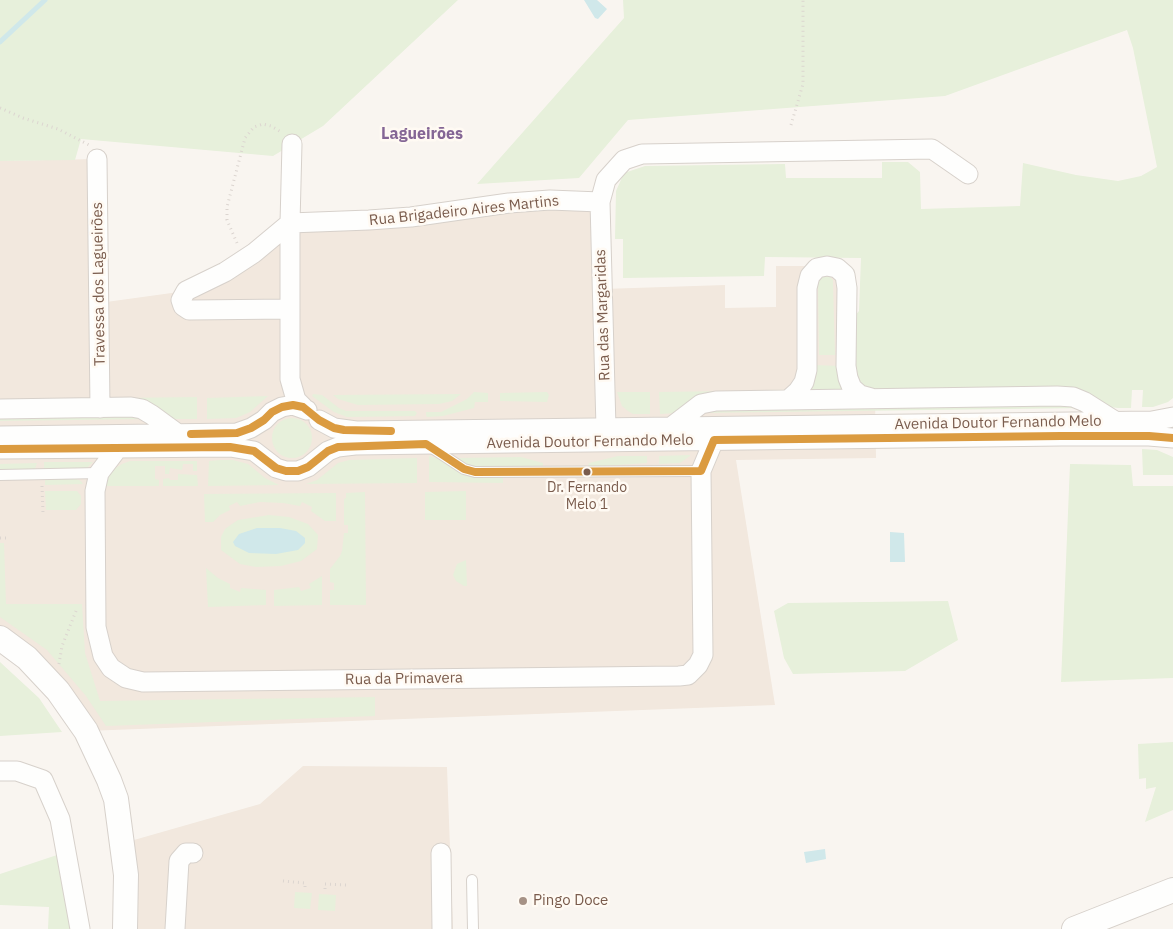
<!DOCTYPE html>
<meta charset="utf-8">
<style>
body{margin:0}
canvas{display:block;background:#f9f5f0}
</style>
<canvas width="1173" height="929"></canvas>
<script>
const context = document.querySelector('canvas').getContext('2d');
context.lineJoin = 'round';
function fillPath(path, color) { context.fillStyle = color; context.fill(path, 'evenodd'); }
const shape = rows => new Path2D(rows.map(r => 'M' + r).join(''));
function stroke(path, color, width, dash) { context.strokeStyle = color; context.lineWidth = width; context.lineCap = dash ? 'butt' : 'round'; context.setLineDash(dash || []); context.stroke(path); }
function write(font, color, halo, rows, align = 'center') {
  context.font = font + ' "IBM Plex Sans",sans-serif'; context.lineWidth = 5; context.setLineDash([]); context.textBaseline = 'middle'; context.strokeStyle = halo; context.fillStyle = color; for (const [text, x, y, turn = 0] of rows) {
    context.save(); context.translate(x, y); context.rotate((+turn || 0) * Math.PI / 180); context.textAlign = isNaN(turn) ? turn : align; if (halo) context.strokeText(text, 0, 0); context.fillText(text, 0, 0); context.restore();
  }
}
const residential = shape([
 [97,159,99,303,186,291,290,223,600,202,603,289,725,285,725,308,776,307,776,266,827,266,837,268,875,399,876,458,736,460,775,705,86,731,0,638,0,161],
 [303,766,447,767,453,929,137,929,134,840,260,804]
]);
const green = shape([
 [0,0,458,0,323,126,273,156,81,139,75,160,0,161],
 [623,0,1173,0,1173,398,1168,402,1153,407,1142,407,1143,390,1132,390,1131,408,1118,408,1103,406,1057,387,917,388,917,394,877,395,856,383,852,319,859,311,861,258,765,257,764,276,623,278,623,239,615,239,616,191,624,173,645,166,785,164,786,178,882,178,882,162,908,162,920,172,921,209,1020,206,1023,163,1076,175,1118,181,1141,176,1157,167,1133,48,1127,30,945,96,628,120,579,178,477,184,624,18],
 [823,276,830,277,833,280,833,284,835,355,819,355,818,284,819,279],
 [814,365,840,366,849,394,806,395],
 [728,391,729,396,676,413,660,414,659,392],
 [474,392,488,393,488,402,475,402,474,408,443,416,427,417,426,415,426,412,441,412,467,399],
 [547,392,549,395,547,402,500,401,500,393],
 [617,392,650,392,650,414,633,414,628,411,622,406],
 [313,394,322,395,339,408,346,411,415,411,417,413,415,416,347,417,334,412,312,396],
 [461,394,452,401,439,404,358,405,338,399,333,395],
 [268,396,250,412,241,416,236,418,207,419,207,398],
 [197,397,197,419,174,419,122,401,117,398],
 [1071,402,1083,408,698,413,701,410],
 [141,414,150,419,0,421,0,415],
 '272 438a20 20 0 1 1 40 0a20 20 0 1 1-40 0Z',
 [1142,449,1157,450,1173,457,1173,475,1143,475],
 [690,455,690,456,680,463,659,464,659,456],
 [429,456,442,460,466,475,475,477,503,477,503,483,429,482],
 [618,456,647,456,647,463,588,467,589,463],
 [521,457,543,463,543,466,473,467,466,466,454,458],
 [417,458,417,483,306,484,317,480,338,463,349,460],
 [220,460,233,460,248,464,265,478,279,485,208,486,209,461],
 [130,461,197,461,197,471,193,471,193,464,183,464,182,470,170,468,169,474,165,474,165,466,155,466,155,479,159,480,159,486,105,486,109,475,114,469,122,464],
 [44,462,93,462,85,470,44,470],
 [37,463,35,469,0,470,0,464],
 [1070,464,1131,465,1133,486,1173,486,1173,678,1061,682],
 [178,474,197,475,198,486,163,486,163,479,169,478,170,480,178,480],
 [45,478,74,478,81,481,83,484,45,485],
 [45,491,77,491,81,496,81,504,76,510,46,510],
 [466,491,466,520,425,520,425,492],
 [365,492,366,605,330,605,330,590,334,590,334,583,330,582,330,569,340,556,342,551,344,533,348,533,348,525,344,525,344,499,346,498,346,493],
 [336,493,336,521,325,521,311,511,312,507,302,502,300,506,283,503,260,502,240,506,237,502,229,506,230,510,220,515,213,522,205,522,204,494],
 [269,515,289,517,308,524,318,535,317,549,301,561,281,566,256,567,240,564,221,550,221,537,225,529,232,524,238,520],
 [0,543,4,543,6,604,82,604,85,653,100,701,375,697,375,716,106,726,86,696,47,650,0,617],
 [466,560,467,586,464,586,456,581,453,575,457,564],
 [206,568,218,578,230,584,230,588,240,592,241,588,266,590,266,605,208,607],
 [322,576,322,605,274,606,274,590,299,587,301,591,311,588,309,584],
 [948,601,958,640,905,671,793,674,784,658,774,611,788,603],
 [0,662,39,698,62,732,0,736],
 [1173,742,1173,810,1145,822,1156,787,1146,789,1146,778,1139,779,1138,744],
 [57,855,70,929,48,929,49,907,0,905,0,874],
 [295,892,312,893,310,909,294,908],
 [319,894,336,895,335,911,318,910]
]);
const water = shape([
 [584,0,597,0,607,9,598,19,595,18],
 [257,528,280,528,296,531,305,538,305,543,298,550,276,554,249,553,235,546,233,542,239,534],
 [890,532,904,533,905,562,890,562],
 [825,849,826,859,806,863,804,852]
]);
const stream = shape([
 [0,42,45,0]
]);
const path = shape([
 [0,108,23,118,58,129,89,145],
 [791,125,803,84,803,0],
 [237,243,227,220,227,207,245,138,254,127,263,124,271,126,281,132],
 [42,486,43,513],
 [0,538,8,538],
 [59,664,62,646,76,611],
 [283,881,305,883,305,888],
 [325,889,325,884,347,885]
]);
const service = shape([
 [429,446,464,469,475,472,701,471],
 [0,475,99,473],
 [472,880,473,929]
]);
const minor = shape([
 [97,159,100,408],
 [600,202,606,428],
 [290,309,189,310,183,306,181,300,186,291,225,272,254,253,290,223,292,144],
 [788,400,798,391,804,382,807,370,807,288,810,276,817,268,827,266,837,268,845,275,847,288,846,366,848,378,852,388,860,395,871,398],
 [303,407,296,400,290,379,290,223,369,220,411,217,509,203,550,200,600,202,606,180,624,160,642,154,932,149,968,174],
 [0,409,131,407,142,409,152,415,178,434],
 [319,420,334,428,356,431,1152,421,1173,417],
 [671,427,701,404,716,401,1057,396,1073,397,1085,402,1115,421],
 [0,436,237,433,251,428,264,420,272,412,282,407,293,405,307,410],
 [118,448,99,473,95,491,96,627,103,656,111,668,126,678,143,682,679,676,688,675,698,665,703,655,701,471,714,440],
 [0,449,230,447,254,451,276,468,286,471,298,471,308,467,328,451,338,447,355,445,1061,436,1149,436,1173,438],
 [0,771,17,771,43,780,60,819,80,929],
 [441,853,442,929],
 [175,929,179,861,186,853,193,853]
]);
const tertiary = shape([
 [0,638,27,658,58,691,86,731,109,780,116,799,126,875,125,929],
 [1074,929,1173,890]
]);
const bus1 = shape([
 [191,434,237,433,251,428,264,420,272,412,282,407,293,405,303,407,319,420,334,428,344,430,391,431],
 [0,449,230,447,254,451,276,468,286,471,298,471,308,467,328,451,338,447,426,444,464,469,475,472,701,471,714,440,1061,436,1149,436,1173,438]
]);
const markers = [
 [587,472,4.5,"#7a5c4d"],
 [523,901,5,"#a69286"]
];
const busNames = [
 ["Dr. Fernando",587,488],
 ["Melo 1",587,505]
];
const streetNames = [
 ["Rua Brigadeiro Aires Martins",464,211,-6],
 ["Travessa dos Lagueirões",99,284,-91],
 ["Rua das Margaridas",603,315,-92],
 ["Avenida Doutor Fernando Melo",998,423,-1],
 ["Avenida Doutor Fernando Melo",590,442,-1],
 ["Rua da Primavera",404,679,-1]
];
const poiNames = [
 ["Pingo Doce",533,901]
];
const neighbourhoodNames = [
 ["Lagueirões",422,134]
];
fillPath(residential, '#f2e8de');
fillPath(green, '#e7f0db');
fillPath(water, '#d0e8ea');
stroke(stream, '#d0e8ea', 5);
stroke(service, '#d7d1cb', 12);
stroke(minor, '#d7d1cb', 21);
stroke(tertiary, '#d7d1cb', 26);
stroke(path, '#dcd5d0', 3, [1, 4]);
stroke(service, '#fefefd', 10);
stroke(minor, '#fefefd', 19);
stroke(tertiary, '#fefefd', 24);
stroke(bus1, '#db9b40', 8);
for (const [x, y, r, color] of markers) { const dot = new Path2D(); dot.arc(x, y, r, 0, 2 * Math.PI); context.fillStyle = color; context.fill(dot); stroke(dot, '#fffaf3', 2); }
write('14px', '#7a5c4d', '#fffaf3', busNames);
write('15px', '#7a5c4d', '#fffaf3', streetNames);
write('15px', '#7a5c4d', '#fffaf3', poiNames, 'left');
write('bold 16px', '#846695', '#fffaf3', neighbourhoodNames);
</script>
